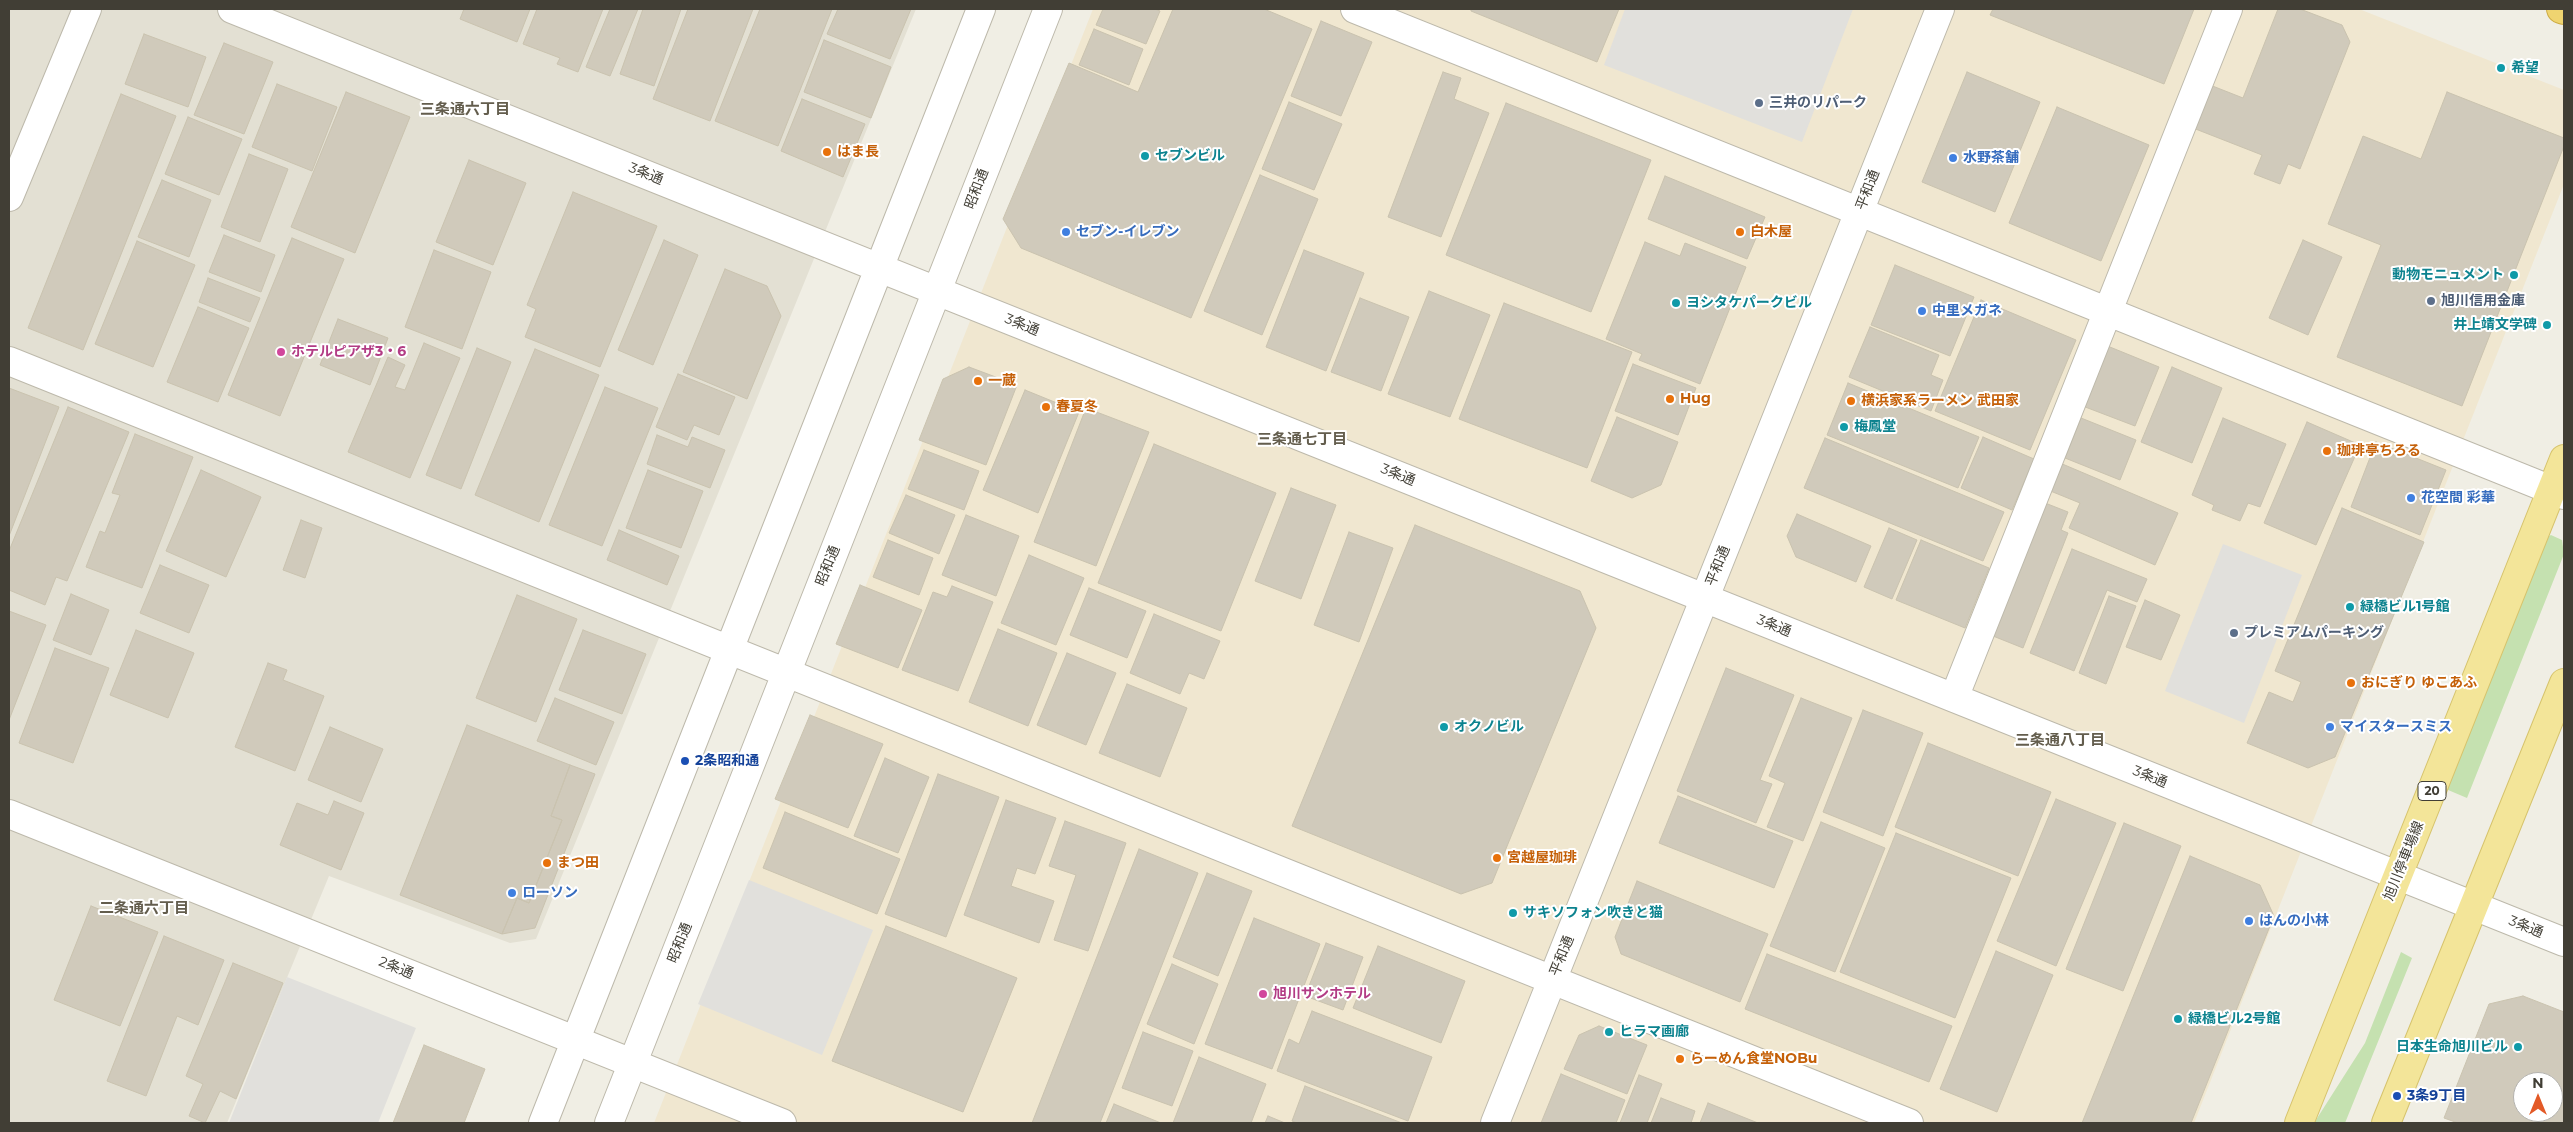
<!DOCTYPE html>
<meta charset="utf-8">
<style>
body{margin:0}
#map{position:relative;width:2573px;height:1132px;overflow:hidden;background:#f0eee4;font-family:Montserrat,sans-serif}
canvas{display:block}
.frame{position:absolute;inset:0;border:10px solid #413e35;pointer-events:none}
.north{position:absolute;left:2513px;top:1072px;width:50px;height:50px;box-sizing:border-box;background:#fff;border:1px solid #b3b2ae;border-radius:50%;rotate:0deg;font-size:14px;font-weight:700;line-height:20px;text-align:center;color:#413e35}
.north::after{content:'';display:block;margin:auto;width:18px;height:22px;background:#e35a27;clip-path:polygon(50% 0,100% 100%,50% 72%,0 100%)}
</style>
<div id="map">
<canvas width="2573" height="1132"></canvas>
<div class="frame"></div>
<div class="north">N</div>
</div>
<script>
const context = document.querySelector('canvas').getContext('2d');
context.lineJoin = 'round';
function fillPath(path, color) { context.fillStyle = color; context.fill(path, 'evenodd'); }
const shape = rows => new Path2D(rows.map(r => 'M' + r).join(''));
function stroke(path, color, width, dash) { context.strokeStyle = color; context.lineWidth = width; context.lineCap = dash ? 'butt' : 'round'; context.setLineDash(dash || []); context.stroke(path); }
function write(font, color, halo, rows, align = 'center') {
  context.font = font + ' Montserrat,"Noto Sans JP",sans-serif'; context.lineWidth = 4; context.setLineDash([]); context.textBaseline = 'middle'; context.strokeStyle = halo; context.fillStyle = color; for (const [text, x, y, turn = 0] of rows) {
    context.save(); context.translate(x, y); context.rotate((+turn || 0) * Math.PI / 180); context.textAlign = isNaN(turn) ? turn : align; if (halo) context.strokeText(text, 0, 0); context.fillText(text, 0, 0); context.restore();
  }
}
const residential = shape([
 [9,9,916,9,536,939,510,943,329,876,227,1123,9,1123]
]);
const commercial = shape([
 [1093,9,2359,9,2564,90,2564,184,2194,1123,654,1123]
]);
const green = shape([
 [2551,535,2562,540,2564,554,2467,798,2441,787,2540,541],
 [2401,952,2412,958,2345,1123,2314,1123,2365,1043]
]);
const parking = shape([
 [1625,9,1853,9,1802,142,1604,65],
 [2223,544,2302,575,2244,723,2165,691],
 [749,880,873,930,822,1055,698,1004],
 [287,977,416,1028,378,1123,229,1123]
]);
const building = shape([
 [464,9,530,9,517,42,460,19,464,9],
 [537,9,603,9,578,72,557,64,560,58,523,44,537,9],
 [610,9,638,9,610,76,586,67,610,9],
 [643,9,681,9,654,86,620,74,643,9],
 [688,9,753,9,710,121,653,99,688,9],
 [760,9,832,9,778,146,715,121,760,9],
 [838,9,911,9,890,59,827,34,838,9],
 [1103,9,1155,9,1160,11,1146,44,1096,25,1103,9],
 [1173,9,1264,9,1312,29,1191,318,1021,248,1003,219,1069,63,1138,92,1173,9],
 [1471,9,1619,9,1597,62,1471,11,1471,9],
 [1993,9,2194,9,2164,84,1990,15,1993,9],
 [2278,9,2300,9,2342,25,2350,42,2300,169,2288,164,2280,184,2254,174,2262,155,2193,128,2210,85,2243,98,2278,9],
 [1321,21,1372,42,1341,116,1291,96,1321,21],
 [1094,29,1143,49,1129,85,1079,65,1094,29],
 [144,34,206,57,188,107,125,84,144,34],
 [824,40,891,67,871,118,804,92,824,40],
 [224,43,273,62,244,134,194,115,224,43],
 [1443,72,1461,78,1454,99,1489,113,1441,237,1388,217,1443,72],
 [1967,72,2040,102,1995,212,1922,182,1967,72],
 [277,84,337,107,312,171,252,147,277,84],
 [346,92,410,117,355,253,291,227,346,92],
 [2447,92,2564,138,2564,146,2462,406,2337,357,2381,245,2328,224,2363,136,2421,159,2447,92],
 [121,94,176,116,83,350,28,328,121,94],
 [802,99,865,124,843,177,781,151,802,99],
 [1289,102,1342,124,1314,190,1262,169,1289,102],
 [1506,103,1651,160,1591,312,1446,255,1506,103],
 [2057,107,2149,145,2101,261,2009,223,2057,107],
 [188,117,242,139,219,195,165,174,188,117],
 [249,154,288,169,260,242,221,227,249,154],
 [469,160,526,183,493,265,436,242,469,160],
 [1260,175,1318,199,1262,335,1204,311,1260,175],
 [1665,176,1765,217,1747,259,1648,219,1665,176],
 [162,180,211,200,189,257,138,237,162,180],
 [573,192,657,226,600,367,525,337,536,309,527,305,573,192],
 [224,235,275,255,261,292,209,272,224,235],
 [292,238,344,259,280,416,228,395,292,238],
 [664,240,698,255,653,365,618,350,664,240],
 [2303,240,2342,257,2308,335,2269,318,2303,240],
 [137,241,195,265,153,367,95,344,137,241],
 [1645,242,1680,256,1685,243,1746,267,1700,384,1639,360,1642,354,1606,339,1645,242],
 [434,250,491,272,462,349,405,327,434,250],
 [1304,250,1364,273,1326,371,1266,347,1304,250],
 [1895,265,1974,297,1950,356,1871,325,1895,265],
 [725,269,767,286,781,316,747,399,683,372,725,269],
 [208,278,260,298,250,322,199,302,208,278],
 [1429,291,1490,315,1450,417,1388,394,1429,291],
 [1360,298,1409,317,1381,391,1331,372,1360,298],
 [1981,300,2076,340,2030,450,1935,411,1981,300],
 [1504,303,1632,352,1587,468,1459,419,1504,303],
 [198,307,249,328,218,402,167,382,198,307],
 [338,319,388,338,370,385,320,365,338,319],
 [1870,327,1939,355,1931,375,1943,380,1931,411,1849,377,1870,327],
 [424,343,460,358,410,478,348,452,388,357,405,365,395,387,405,390,424,343],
 [2105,345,2159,367,2135,426,2080,405,2105,345],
 [477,348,511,362,461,489,426,475,477,348],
 [535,349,599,375,539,522,475,495,535,349],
 [1633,364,1696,388,1678,435,1615,411,1633,364],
 [969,367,1017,385,986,465,919,440,943,379,969,367],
 [2172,367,2222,388,2192,463,2141,442,2172,367],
 [678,374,735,397,719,435,694,425,687,440,656,427,678,374],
 [1848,383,1979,437,1958,488,1827,435,1848,383],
 [605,387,658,408,602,546,549,525,605,387],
 [9,388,59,407,9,536,9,388],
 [1025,390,1079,412,1038,513,983,490,1025,390],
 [68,407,129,432,67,581,56,577,45,605,9,590,9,551,68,407],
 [1086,408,1149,432,1096,566,1034,542,1086,408],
 [1617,417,1678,442,1661,485,1632,498,1591,481,1617,417],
 [2081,418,2136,440,2120,480,2065,458,2081,418],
 [2223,418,2286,444,2260,507,2248,503,2240,521,2212,510,2214,505,2192,495,2223,418],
 [2307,422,2360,445,2316,545,2264,523,2307,422],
 [135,434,193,457,142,588,86,567,100,531,105,533,120,495,112,493,135,434],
 [657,435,688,447,692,437,725,450,710,488,647,464,657,435],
 [1983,437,2034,459,2012,510,1961,488,1983,437],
 [1825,438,2004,512,1983,561,1804,488,1825,438],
 [2376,442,2446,470,2420,535,2351,507,2376,442],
 [1154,444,1276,493,1221,631,1098,583,1154,444],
 [924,450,979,471,964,510,908,489,924,450],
 [2060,463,2178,513,2155,565,2069,528,2080,503,2048,490,2060,463],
 [201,470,261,497,226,577,166,551,201,470],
 [648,470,703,491,681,548,626,528,648,470],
 [1291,488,1336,505,1301,599,1255,581,1291,488],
 [906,495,955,515,939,554,889,533,906,495],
 [2040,501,2068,512,2061,530,2068,533,2023,648,1988,634,2040,501],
 [2342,508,2424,542,2335,757,2308,768,2247,743,2269,692,2293,702,2301,682,2275,671,2342,508],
 [1797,514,1871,546,1856,582,1796,557,1787,536,1797,514],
 [966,515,1019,536,996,596,942,575,966,515],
 [301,520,322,528,305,578,283,570,301,520],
 [1415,525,1580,591,1596,628,1492,883,1461,894,1292,826,1415,525],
 [1889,528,1917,540,1892,599,1864,587,1889,528],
 [619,530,679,556,667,585,607,560,619,530],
 [1349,532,1393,548,1359,642,1314,625,1349,532],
 [888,540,933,558,919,595,873,577,888,540],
 [1921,540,1989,568,1965,628,1896,600,1921,540],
 [2072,549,2147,579,2137,602,2107,590,2074,671,2030,653,2072,549],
 [1029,555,1084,578,1056,645,1001,623,1029,555],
 [160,565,209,585,189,633,140,613,160,565],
 [860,585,922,610,898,668,836,644,860,585],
 [952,586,993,602,958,691,902,670,933,592,947,597,952,586],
 [1089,588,1146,611,1127,658,1070,635,1089,588],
 [71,594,109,610,91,655,53,640,71,594],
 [517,595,577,619,536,722,476,698,517,595],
 [2109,596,2136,606,2106,684,2079,673,2109,596],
 [2145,600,2180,615,2161,660,2126,647,2145,600],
 [9,611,46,625,9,720,9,611],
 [1154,614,1220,641,1204,679,1189,673,1180,694,1130,673,1154,614],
 [998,629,1057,653,1028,726,969,702,998,629],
 [136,630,194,653,168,718,110,695,136,630],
 [583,630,646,654,622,714,559,690,583,630],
 [55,648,109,668,73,763,19,743,55,648],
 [1067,653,1116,673,1086,745,1037,725,1067,653],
 [268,663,287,670,283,680,324,696,295,771,235,747,268,663],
 [1726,668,1794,695,1760,780,1772,784,1756,823,1677,791,1726,668],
 [1127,684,1187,708,1160,777,1099,753,1127,684],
 [555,698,614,722,596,765,537,741,555,698],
 [1801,698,1852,718,1803,841,1767,827,1785,783,1769,776,1801,698],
 [1863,710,1923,733,1883,836,1823,812,1863,710],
 [810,715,883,744,848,828,775,799,810,715],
 [467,725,570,765,551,816,562,820,529,903,517,898,502,934,400,895,467,725],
 [330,727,383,749,361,802,308,780,330,727],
 [1928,743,2051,792,2018,876,1895,827,1928,743],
 [885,758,929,777,898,853,854,836,885,758],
 [570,765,595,774,535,928,502,934,517,898,529,903,562,820,551,816,570,765],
 [938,774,999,797,946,937,885,914,938,774],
 [1678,796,1793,841,1774,888,1659,843,1678,796],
 [2056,799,2116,823,2056,966,1997,941,2056,799],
 [1006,800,1056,818,1035,874,1017,868,1011,886,1054,901,1039,943,964,915,1006,800],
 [334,801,364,813,341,870,280,845,297,803,328,815,334,801],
 [785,812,900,859,877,914,763,868,785,812],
 [1065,821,1126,843,1088,951,1054,940,1076,875,1049,866,1065,821],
 [1821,822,1885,848,1835,972,1770,946,1821,822],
 [2124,823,2181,846,2123,991,2066,969,2124,823],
 [1896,833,2011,878,1955,1018,1840,972,1896,833],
 [1139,849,1198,873,1100,1123,1032,1123,1139,849],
 [2190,856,2260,885,2274,916,2191,1123,2082,1123,2190,856],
 [1207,873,1252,891,1218,976,1173,957,1207,873],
 [1637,881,1768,934,1740,1002,1621,954,1615,937,1637,881],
 [91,906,158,932,120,1026,54,1000,91,906],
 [1254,918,1320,944,1272,1069,1205,1044,1254,918],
 [886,926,1017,978,963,1112,832,1061,886,926],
 [164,936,224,960,198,1025,177,1016,146,1096,107,1081,164,936],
 [1326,943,1363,957,1343,1010,1305,996,1326,943],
 [1378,946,1465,981,1441,1043,1353,1008,1378,946],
 [1996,951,2053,975,1997,1112,1940,1089,1996,951],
 [1767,954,1952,1026,1929,1082,1745,1009,1767,954],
 [233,963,283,983,236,1099,220,1091,205,1123,189,1116,203,1084,186,1076,233,963],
 [1172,964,1218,984,1194,1044,1147,1024,1172,964],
 [2523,996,2564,1012,2564,1123,2458,1123,2444,1118,2489,1004,2523,996],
 [2523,1082,2553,1082,2553,1112,2523,1112,2523,1082],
 [1312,1011,1432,1057,1408,1121,1277,1071,1289,1039,1299,1044,1312,1011],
 [1599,1026,1647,1045,1627,1094,1564,1069,1579,1035,1599,1026],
 [1143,1032,1193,1051,1172,1106,1122,1088,1143,1032],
 [424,1045,485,1069,464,1123,393,1123,424,1045],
 [1199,1057,1266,1084,1251,1123,1173,1123,1199,1057],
 [1561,1074,1625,1100,1616,1123,1541,1123,1561,1074],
 [1639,1075,1662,1084,1647,1123,1620,1123,1639,1075],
 [1305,1086,1402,1123,1297,1123,1292,1121,1305,1086],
 [1661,1098,1695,1111,1691,1123,1651,1123,1661,1098],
 [1708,1103,1758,1123,1700,1123,1708,1103],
 [1114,1104,1161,1123,1106,1123,1114,1104],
 [1268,1116,1285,1123,1265,1123,1268,1116]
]);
const minor = shape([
 [232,9,2564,942],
 [1355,9,2564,495],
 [9,197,87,9],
 [9,361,1909,1123],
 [1954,698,2228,9],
 [9,814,782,1123],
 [543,1123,981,9],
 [609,1123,1048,9],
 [1495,1123,1940,9]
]);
const major = shape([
 [2299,1123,2564,459],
 [2386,1123,2564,683]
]);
const highway = shape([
 [2561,9,2564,10]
]);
const markers = [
 [2501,68,5,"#0f9aa8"],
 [1759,103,5,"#5c6f8a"],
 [827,152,5,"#e8710a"],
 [1145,156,5,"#0f9aa8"],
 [1953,158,5,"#3f7fe0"],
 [1066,232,5,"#3f7fe0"],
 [1740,232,5,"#e8710a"],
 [2514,275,5,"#0f9aa8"],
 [2431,301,5,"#5c6f8a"],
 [1676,303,5,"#0f9aa8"],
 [1922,311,5,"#3f7fe0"],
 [2547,325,5,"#0f9aa8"],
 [281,352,5,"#d1479c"],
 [978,381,5,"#e8710a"],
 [1670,399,5,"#e8710a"],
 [1851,401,5,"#e8710a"],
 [1046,407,5,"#e8710a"],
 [1844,427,5,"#0f9aa8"],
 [2327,451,5,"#e8710a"],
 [2411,498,5,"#3f7fe0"],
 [2350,607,5,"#0f9aa8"],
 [2234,633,5,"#5c6f8a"],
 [2351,683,5,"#e8710a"],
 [1444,727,5,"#0f9aa8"],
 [2330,727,5,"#3f7fe0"],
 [685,761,5,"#1a4fb4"],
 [1497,858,5,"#e8710a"],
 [547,863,5,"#e8710a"],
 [512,893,5,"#3f7fe0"],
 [1513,913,5,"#0f9aa8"],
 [2249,921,5,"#3f7fe0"],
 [1263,994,5,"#d1479c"],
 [2178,1019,5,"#0f9aa8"],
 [1609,1032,5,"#0f9aa8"],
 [2518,1047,5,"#0f9aa8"],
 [1680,1059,5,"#e8710a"],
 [2397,1096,5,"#1a4fb4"]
];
const shields = [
 [2432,791,28]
];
const shieldNames = [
 ["20",2432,791]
];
const cultureNames = [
 ["希望",2511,68],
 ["セブンビル",1155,156],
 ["動物モニュメント",2504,275,"right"],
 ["ヨシタケパークビル",1686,303],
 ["井上靖文学碑",2537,325,"right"],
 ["梅鳳堂",1854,427],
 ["緑橋ビル1号館",2360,607],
 ["オクノビル",1454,727],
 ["サキソフォン吹きと猫",1523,913],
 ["緑橋ビル2号館",2188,1019],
 ["ヒラマ画廊",1619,1032],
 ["日本生命旭川ビル",2508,1047,"right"]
];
const serviceNames = [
 ["三井のリパーク",1769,103],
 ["旭川信用金庫",2441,301],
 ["プレミアムパーキング",2244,633]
];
const foodNames = [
 ["はま長",837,152],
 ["白木屋",1750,232],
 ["一蔵",988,381],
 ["Hug",1680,399],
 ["横浜家系ラーメン 武田家",1861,401],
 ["春夏冬",1056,407],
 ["珈琲亭ちろる",2337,451],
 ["おにぎり ゆこあふ",2361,683],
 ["宮越屋珈琲",1507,858],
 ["まつ田",557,863],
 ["らーめん食堂NOBu",1690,1059]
];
const shopNames = [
 ["水野茶舗",1963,158],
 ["セブン-イレブン",1076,232],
 ["中里メガネ",1932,311],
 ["花空間 彩華",2421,498],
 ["マイスタースミス",2340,727],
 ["ローソン",522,893],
 ["はんの小林",2259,921]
];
const streetNames = [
 ["3条通",646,174,22],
 ["昭和通",977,189,-69],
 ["平和通",1868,190,-69],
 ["3条通",1022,325,22],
 ["3条通",1398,475,22],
 ["昭和通",828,566,-68],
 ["平和通",1718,566,-68],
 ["3条通",1774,626,22],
 ["3条通",2150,777,22],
 ["旭川停車場線",2404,861,-68],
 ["3条通",2526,927,22],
 ["昭和通",680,943,-68],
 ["平和通",1562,956,-68],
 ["2条通",396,968,22]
];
const hotelNames = [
 ["ホテルピアザ3・6",291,352],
 ["旭川サンホテル",1273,994]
];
const transitNames = [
 ["2条昭和通",695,761],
 ["3条9丁目",2407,1096]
];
const neighbourhoodNames = [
 ["三条通六丁目",465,110],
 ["三条通七丁目",1302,440],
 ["三条通八丁目",2060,741],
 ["二条通六丁目",144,909]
];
fillPath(residential, '#e3e0d3');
fillPath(commercial, '#f0e7d0');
fillPath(green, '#c5e1b0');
fillPath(parking, '#e1e0dc');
fillPath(building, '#d0cabb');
stroke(building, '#cac3af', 1);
stroke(minor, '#bdb9ab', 30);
stroke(major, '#d6c36c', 30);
stroke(highway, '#ccaa42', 30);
stroke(minor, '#fff', 28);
stroke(major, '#f3e599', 28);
stroke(highway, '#efd470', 28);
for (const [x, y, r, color] of markers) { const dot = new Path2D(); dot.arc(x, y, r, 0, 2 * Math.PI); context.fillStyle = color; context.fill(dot); stroke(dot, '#fff', 2); }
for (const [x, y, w] of shields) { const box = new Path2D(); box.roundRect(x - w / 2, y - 9.5, w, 19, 4); context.fillStyle = '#fff'; context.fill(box); stroke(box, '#413e35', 1); }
write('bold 12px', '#413e35', null, shieldNames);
write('bold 14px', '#0d838f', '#fff', cultureNames, 'left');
write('bold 14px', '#4e5e75', '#fff', serviceNames, 'left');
write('bold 14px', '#c56008', '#fff', foodNames, 'left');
write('bold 14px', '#366cbe', '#fff', shopNames, 'left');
write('14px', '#413e35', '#fff', streetNames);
write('bold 14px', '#b23c85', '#fff', hotelNames, 'left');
write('bold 14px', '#164399', '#fff', transitNames, 'left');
write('bold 15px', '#635d4d', '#fff', neighbourhoodNames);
</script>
